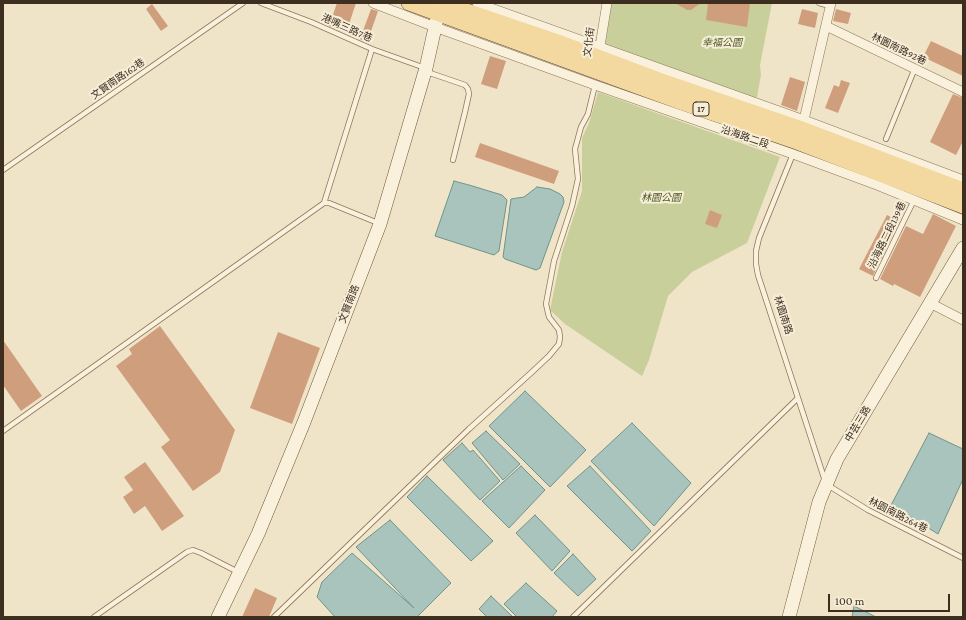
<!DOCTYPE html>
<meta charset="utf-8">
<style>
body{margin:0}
#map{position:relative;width:966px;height:620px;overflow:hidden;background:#f0e4c8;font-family:"Crimson Pro",serif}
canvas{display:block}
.frame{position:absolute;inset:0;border:4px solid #3d2e20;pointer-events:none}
.scale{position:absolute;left:828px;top:594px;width:122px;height:18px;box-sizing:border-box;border:2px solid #3d2e20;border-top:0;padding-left:5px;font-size:12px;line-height:14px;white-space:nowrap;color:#3d2e20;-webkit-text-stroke:3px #f7eed8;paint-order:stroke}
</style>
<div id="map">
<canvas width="966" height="620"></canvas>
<div class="frame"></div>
<div class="scale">100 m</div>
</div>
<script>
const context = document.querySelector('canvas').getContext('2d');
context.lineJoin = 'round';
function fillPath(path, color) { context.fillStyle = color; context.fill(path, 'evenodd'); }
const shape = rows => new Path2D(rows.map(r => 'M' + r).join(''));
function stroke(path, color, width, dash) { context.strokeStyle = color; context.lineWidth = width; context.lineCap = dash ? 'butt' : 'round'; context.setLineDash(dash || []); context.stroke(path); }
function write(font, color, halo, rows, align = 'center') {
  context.font = font + ' "Crimson Pro","Noto Sans TC",serif'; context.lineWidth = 4; context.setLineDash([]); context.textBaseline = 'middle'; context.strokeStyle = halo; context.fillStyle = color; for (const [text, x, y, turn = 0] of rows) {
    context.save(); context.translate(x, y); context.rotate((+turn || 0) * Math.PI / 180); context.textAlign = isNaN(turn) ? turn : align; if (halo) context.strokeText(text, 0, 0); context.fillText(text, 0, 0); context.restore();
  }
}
const green = shape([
 [610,3,772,3,760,65,761,75,757,97,755,98,608,47,605,43],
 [598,92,780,157,747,243,692,272,668,296,649,360,642,376,565,324,550,310,562,252,582,191,582,138,589,123]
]);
const water = shape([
 [454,181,469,185,502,195,507,200,499,251,494,255,435,236,454,181],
 [537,187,550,189,560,194,563,197,564,202,540,268,536,270,505,259,503,257,511,199,524,197,537,187],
 [525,391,586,450,550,487,489,426,525,391],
 [632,423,691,483,654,526,591,461,632,423],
 [486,431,520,464,503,480,472,443,486,431],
 [929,433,963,449,963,479,938,534,909,516,899,520,889,509,929,433],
 [462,443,470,452,473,450,500,481,480,500,443,460,462,443],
 [521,466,545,490,509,528,482,501,521,466],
 [590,466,651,531,632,551,567,486,590,466],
 [427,476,493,541,471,561,407,497,427,476],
 [535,515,570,551,552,571,516,533,535,515],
 [390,520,451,583,417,617,335,617,317,597,322,582,352,553,414,608,356,547,390,520],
 [573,554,596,579,578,596,554,573,573,554],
 [526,583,557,611,552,617,517,617,504,604,526,583],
 [491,596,513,617,487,617,479,609,491,596],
 [854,606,876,617,852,617,854,606]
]);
const building = shape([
 [337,3,356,3,346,33,329,26],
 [675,3,701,3,691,10,687,10],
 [708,3,750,3,747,27,706,20],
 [152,4,168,26,161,31,146,9],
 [371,9,378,11,367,43,360,39],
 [802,9,818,13,815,28,798,24],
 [836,9,851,13,848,24,833,21],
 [931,41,963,56,963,76,923,57],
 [490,56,506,61,497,89,481,84],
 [790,77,805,82,797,111,781,105],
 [841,80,850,83,838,113,825,108,834,85,839,87],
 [953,94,963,98,963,141,956,155,930,142],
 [480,143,559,171,554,184,475,157],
 [710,210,722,215,717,228,705,224],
 [933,214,956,226,920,297,894,284,893,286,880,279,906,226,923,234],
 [887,215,899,221,873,276,859,269],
 [160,326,235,430,220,472,193,491,161,447,170,440,116,366,132,354,129,349],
 [278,332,320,348,292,424,250,408],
 [3,340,42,396,21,411,3,385],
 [145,462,184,516,162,531,145,506,134,514,123,497,133,490,124,477],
 [255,588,277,598,269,617,242,617]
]);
const lane = shape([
 [261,3,311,22,372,49,425,68],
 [819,3,830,6],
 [427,72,465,85,468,89,469,94,465,112,453,160],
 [886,139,915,68],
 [793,154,759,238,756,251,756,264,758,275,826,484,868,510,963,558],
 [3,170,243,3],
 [324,203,372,49],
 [876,278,914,200],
 [3,431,324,203,329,203,378,223],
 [94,617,187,552,193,550,201,553,238,572],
 [274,617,469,429,532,372,549,356,559,344,560,337,559,330,549,317,546,304,554,261,572,206,578,179,575,149,581,127,588,114,595,85],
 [573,617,798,398]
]);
const street = shape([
 [373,3,435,27,595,85,793,154,877,185,963,220],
 [477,3,804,120,963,180],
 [826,26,963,92],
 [599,52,607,3],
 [803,124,831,3],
 [930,303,963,320]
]);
const secondary = shape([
 [218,617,258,534,304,422,380,224,426,68,440,5],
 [789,617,819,502,837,459,963,248]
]);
const primary = shape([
 [409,3,683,103,797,142,963,206],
 [443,3,558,42,659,80,802,129,963,190]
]);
const shields = [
 [701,109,16]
];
const shieldNames = [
 ["17",701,109]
];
const streetNames = [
 ["港嘴三路7巷",347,28,24],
 ["文化街",589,42,-83],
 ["林園南路92巷",899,49,26],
 ["文賢南路162巷",118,79,-35],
 ["沿海路二段",745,137,19],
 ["沿海路二段139巷",887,235,-64],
 ["文賢南路",349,304,-69],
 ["林園南路",783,315,72],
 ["中芸三路",858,424,-59],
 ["林園南路264巷",898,515,27]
];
const parkNames = [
 ["幸福公園",722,43],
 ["林園公園",661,198]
];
fillPath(green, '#c9cf9b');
fillPath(water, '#a9c4bc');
stroke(water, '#6f938a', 1);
fillPath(building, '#cf9f7d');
stroke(lane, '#8d765c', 6);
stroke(street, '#8d765c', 10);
stroke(secondary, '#6f573f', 14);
stroke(primary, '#5b4430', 16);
stroke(lane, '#faf1dc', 4.5);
stroke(street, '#faf1dc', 9);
stroke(secondary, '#faf1dc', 13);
stroke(primary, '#f3d9a0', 15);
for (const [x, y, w] of shields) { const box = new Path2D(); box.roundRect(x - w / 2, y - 7, w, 14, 3); context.fillStyle = '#f7eed8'; context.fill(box); stroke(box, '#3d2e20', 1); }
write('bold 9px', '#3d2e20', null, shieldNames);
write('10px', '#3d2e20', '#f7eed8', streetNames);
write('italic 10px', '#4d5a26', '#f7eed8', parkNames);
</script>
